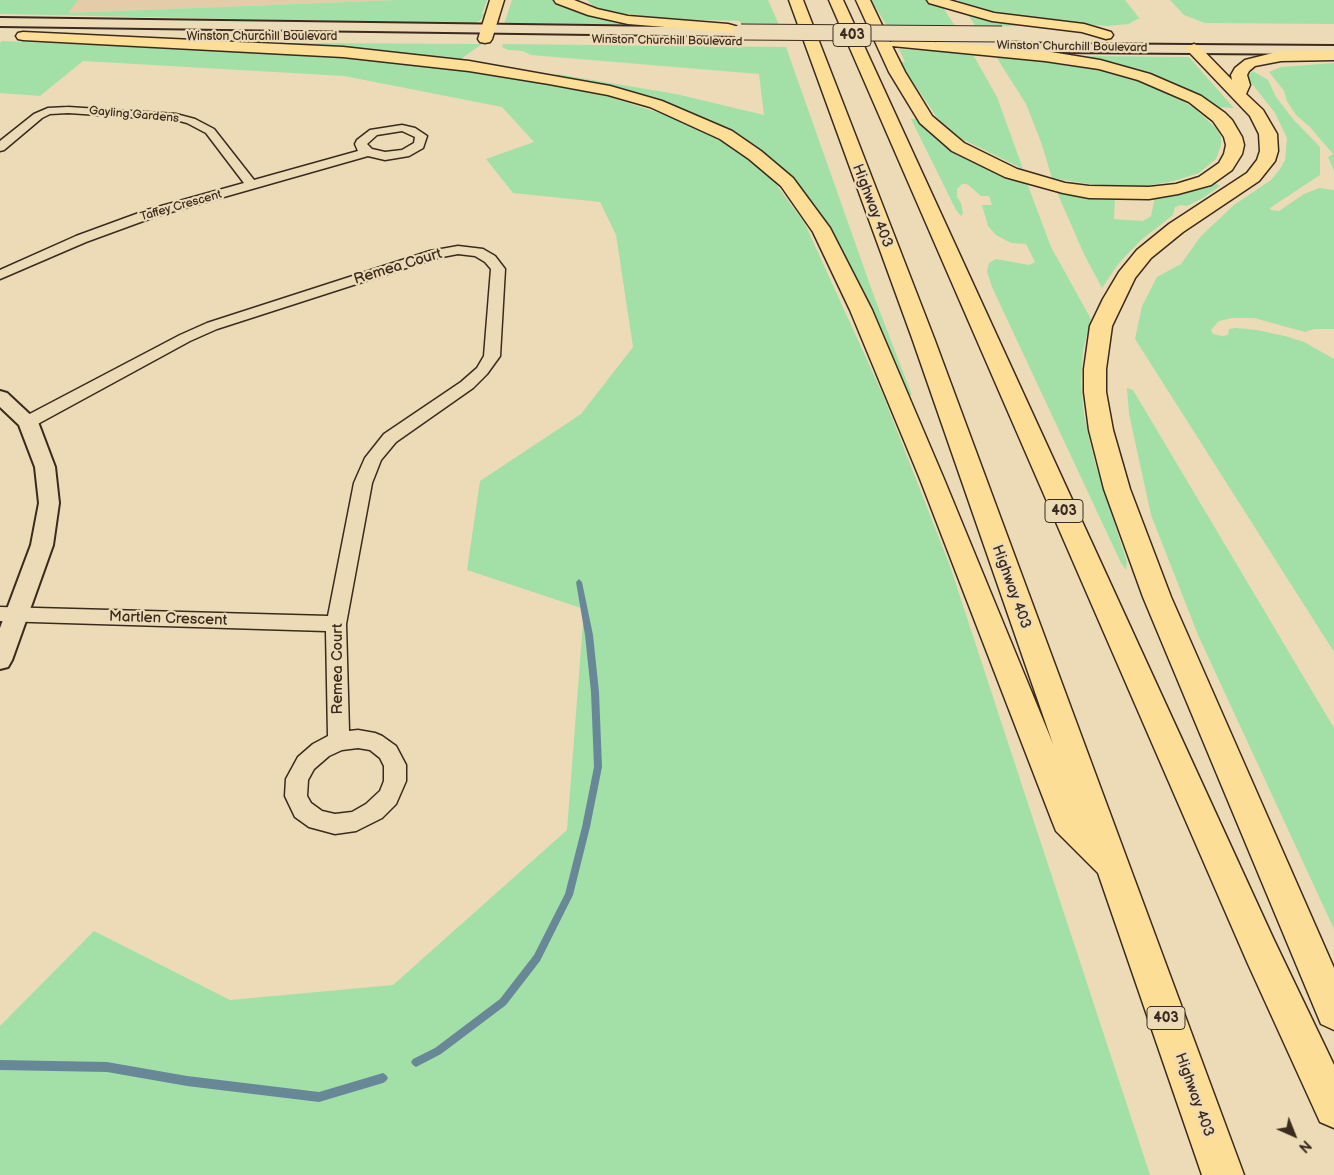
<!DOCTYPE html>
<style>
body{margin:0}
#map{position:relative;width:1334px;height:1175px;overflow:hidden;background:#eddbb8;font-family:"Balsamiq Sans",sans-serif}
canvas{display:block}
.north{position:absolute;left:1269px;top:1110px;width:50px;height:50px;-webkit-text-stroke:4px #eddbb8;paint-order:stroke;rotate:136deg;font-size:14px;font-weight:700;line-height:20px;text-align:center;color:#3b2a1e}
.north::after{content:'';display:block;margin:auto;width:18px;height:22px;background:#3b2a1e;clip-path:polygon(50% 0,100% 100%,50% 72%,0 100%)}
</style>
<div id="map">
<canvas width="1334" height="1175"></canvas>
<div class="north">N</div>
</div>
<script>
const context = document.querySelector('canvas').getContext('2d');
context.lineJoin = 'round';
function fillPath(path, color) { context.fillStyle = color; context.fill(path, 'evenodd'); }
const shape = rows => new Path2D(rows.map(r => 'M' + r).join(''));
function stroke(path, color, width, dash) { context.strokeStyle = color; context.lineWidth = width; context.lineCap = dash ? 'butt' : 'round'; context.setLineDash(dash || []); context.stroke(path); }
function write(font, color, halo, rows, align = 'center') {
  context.font = font + ' "Balsamiq Sans",sans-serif'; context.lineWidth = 4.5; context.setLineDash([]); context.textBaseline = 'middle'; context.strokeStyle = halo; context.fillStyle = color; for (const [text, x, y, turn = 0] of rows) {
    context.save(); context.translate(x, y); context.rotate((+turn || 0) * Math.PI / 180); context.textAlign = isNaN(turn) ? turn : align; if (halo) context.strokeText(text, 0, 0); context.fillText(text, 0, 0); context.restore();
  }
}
const built = shape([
 [78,0,398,0,67,13]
]);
const green = shape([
 [0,0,78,0,68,13,398,0,487,0,482,14,486,14,479,21,472,24,0,14],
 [512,0,555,0,641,23,640,25,504,24],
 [587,0,768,0,779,25,741,24,740,21,664,19,606,11,593,6],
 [871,0,925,0,942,6,955,26,887,26],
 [958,0,1125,0,1140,19,1137,19,1129,24,1107,26,1016,18,961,4],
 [1170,0,1334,0,1334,24,1205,23,1184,15],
 [967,13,1017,24,1017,26,976,27],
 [2,41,330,55,457,68,520,78,610,97,672,117,726,142,753,161,771,177,805,224,883,395,950,566,1150,1175,0,1175,0,1026,94,931,230,1000,393,985,567,830,584,609,467,570,480,481,581,414,633,347,616,235,600,202,513,193,486,159,534,142,502,107,344,76,83,61,40,96,0,93,0,43],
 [261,43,310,43,482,44,458,61,259,45],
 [503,44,786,47,875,299,912,395,906,395,828,228,811,202,791,177,757,149,597,84,554,76,557,74,676,94,764,115,759,74,531,55,523,51,508,50,502,47],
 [899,49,972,53,997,97,1023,169,962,139,938,119,908,75,901,62,905,62],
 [1071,53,1176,53,1183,54,1073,54],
 [995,55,1041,59,1099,68,1138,80,1166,91,1194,108,1216,128,1221,137,1221,145,1216,159,1199,173,1174,181,1146,186,1094,185,1052,178,1041,142,1026,104],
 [1086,56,1189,57,1234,108,1217,107,1173,84,1150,75,1085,59],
 [1334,63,1334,171,1328,157,1333,154,1309,126,1296,115,1287,101,1284,91,1269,72,1281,67],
 [1253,71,1268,80,1276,97,1293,119,1320,147,1320,175,1270,208,1271,210,1279,211,1304,194,1319,188,1334,190,1334,329,1314,329,1305,332,1254,318,1232,318,1219,321,1211,330,1213,334,1222,336,1228,335,1229,329,1236,328,1257,330,1285,336,1304,342,1334,359,1334,652,1135,339,1142,306,1157,277,1181,264,1201,236,1234,205,1271,180,1280,169,1285,160,1287,138,1275,113,1249,80,1249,74],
 [911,119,919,119,955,151,980,165,1027,183,1051,247,1091,319,1083,350,1081,383,1084,415,1095,463,1127,562,1126,570,1121,563,992,287,987,271,989,263,996,259,1029,265,1035,262,1026,244,1011,243,996,235,988,226,982,205,992,205,989,196,981,196,967,184,962,184,957,189,957,197,961,203,963,213,961,216,956,210],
 [1215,183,1220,186,1203,198,1187,206,1181,205,1175,207,1173,215,1141,240,1119,263,1102,288,1084,254,1056,190,1115,198,1114,219,1143,221,1151,216,1155,197,1191,191],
 [1127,388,1133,390,1334,728,1334,929,1198,635,1151,515,1129,414]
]);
const stream = shape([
 [579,579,582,582,593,635,599,692,602,767,590,827,573,895,540,961,506,1005,441,1054,416,1067,413,1065,411,1062,413,1059,435,1048,500,999,534,955,565,894,582,827,594,767,591,692,585,635,576,582,579,579],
 [0,1060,107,1062,187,1076,319,1092,383,1073,386,1075,388,1078,386,1081,383,1083,319,1102,187,1086,107,1072,0,1070,0,1060]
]);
const minor = shape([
 [68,107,176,114,195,119,214,129,254,180,358,151,355,144,357,140,370,130,402,125,415,128,427,136,423,148,409,156,385,160,368,156,157,216,86,242,0,279,0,270,76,236,147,210,244,183,206,133,187,123,176,120,68,113,50,114,42,118,4,150,0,151,0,141,34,114,48,108,68,107],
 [402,131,415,137,414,143,402,150,385,152,372,149,367,144,377,135,402,131],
 [458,246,483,249,495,256,505,269,500,356,487,374,473,388,396,442,381,460,372,483,346,624,349,731,358,730,375,733,382,736,396,746,406,765,406,781,396,804,382,818,356,831,335,834,309,827,295,817,285,796,286,779,298,757,313,744,328,736,326,631,0,621,0,607,328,616,354,483,365,458,384,434,461,382,477,368,484,356,491,269,485,262,475,256,458,254,437,258,217,329,190,341,34,426,28,427,22,426,20,422,22,418,180,335,207,323,430,251,458,246],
 [358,748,370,750,380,758,384,766,384,781,380,791,366,804,352,812,335,814,322,811,311,803,307,796,308,780,314,769,329,756,342,750,358,748]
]);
const tertiary = shape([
 [0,391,7,393,38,422,55,467,59,503,53,545,12,660,8,667,0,669,0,628,31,545,39,503,35,467,19,425,0,407,0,391]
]);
const secondary = shape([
 [0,18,741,28,748,32,741,36,0,26,0,18],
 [942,40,1054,44,1334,46,1334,54,1054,52,937,47,935,44,937,41,942,40]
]);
const motorway = shape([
 [490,0,504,0,492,39,490,42,485,43,480,42,478,39,490,0],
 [554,0,574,0,597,9,628,16,728,24,746,29,748,32,746,35,741,36,727,32,628,24,588,15,556,3,554,0],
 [789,0,803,0,934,338,1244,1175,1202,1175,1098,873,1056,831,1052,821,920,479,850,310,813,232,781,186,749,159,720,139,650,107,608,95,549,84,469,71,343,57,23,40,18,39,16,36,18,33,23,32,343,47,469,61,610,86,662,101,732,131,761,151,793,178,830,228,872,310,944,479,1053,744,912,338,789,0],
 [829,0,843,0,1274,940,1334,1065,1334,1128,1320,1122,1248,964,829,0],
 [856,0,870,0,890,42,897,39,1045,51,1100,60,1150,74,1201,96,1225,113,1232,120,1242,137,1244,145,1242,154,1232,170,1211,185,1178,194,1149,199,1089,198,1063,193,1005,177,952,151,920,123,889,72,856,0],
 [892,46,1045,61,1099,69,1138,80,1189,102,1213,121,1224,137,1226,145,1224,154,1219,163,1199,177,1176,184,1149,187,1089,186,1065,183,1017,169,964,143,932,116,905,72,892,46],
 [927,0,949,0,994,13,1084,24,1111,32,1113,35,1111,38,1106,39,1082,32,992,21,929,3,927,0],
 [1194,44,1199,46,1232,80,1231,75,1235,68,1245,60,1281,51,1334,50,1334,60,1281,61,1255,66,1249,71,1247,75,1250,85,1246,94,1263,110,1277,134,1278,151,1275,161,1259,181,1183,232,1151,258,1135,278,1112,326,1106,369,1106,392,1113,430,1130,489,1171,597,1334,968,1334,1030,1321,1024,1143,597,1104,489,1089,430,1084,392,1084,369,1090,326,1103,299,1119,272,1137,250,1169,224,1247,173,1257,160,1260,151,1259,134,1250,116,1189,52,1186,49,1189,46,1194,44]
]);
const secondaryBridge = shape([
 [741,32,1002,34]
]);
const farStreetnames = [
 ["Winston Churchill Boulevard",262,37],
 ["Winston Churchill Boulevard",667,41,1],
 ["Winston Churchill Boulevard",1072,47,1],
 ["Gayling Gardens",134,115,5],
 ["Taffey Crescent",181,206,-16]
];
const shields = [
 [852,35,38],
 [1064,511,38],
 [1166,1018,38]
];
const shieldNames = [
 ["403",852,35],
 ["403",1064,511],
 ["403",1166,1018]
];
const streetNames = [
 ["Highway 403",872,206,69],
 ["Remea Court",398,267,-17],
 ["Highway 403",1011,587,70],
 ["Martlen Crescent",168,619,2],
 ["Remea Court",338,669,-90],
 ["Highway 403",1194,1095,70]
];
fillPath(built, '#e3cca7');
fillPath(green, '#a2e0a7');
fillPath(stream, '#688897');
stroke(minor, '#3b2a1e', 3);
stroke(tertiary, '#3b2a1e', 4);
stroke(secondary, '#3b2a1e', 4);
stroke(motorway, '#3b2a1e', 3);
fillPath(minor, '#eddbb8');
fillPath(tertiary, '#eddbb8');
fillPath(secondary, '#eddbb8');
fillPath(motorway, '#fdde96');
stroke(secondaryBridge, '#3b2a1e', 17, []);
stroke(secondaryBridge, '#eddbb8', 15);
write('12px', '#3b2a1e', '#eddbb8', farStreetnames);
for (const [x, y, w] of shields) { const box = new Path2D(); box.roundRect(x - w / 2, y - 11.5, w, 23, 4); context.fillStyle = '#eddbb8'; context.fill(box); stroke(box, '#3b2a1e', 1); }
write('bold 14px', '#3b2a1e', null, shieldNames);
write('15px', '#3b2a1e', '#eddbb8', streetNames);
</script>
